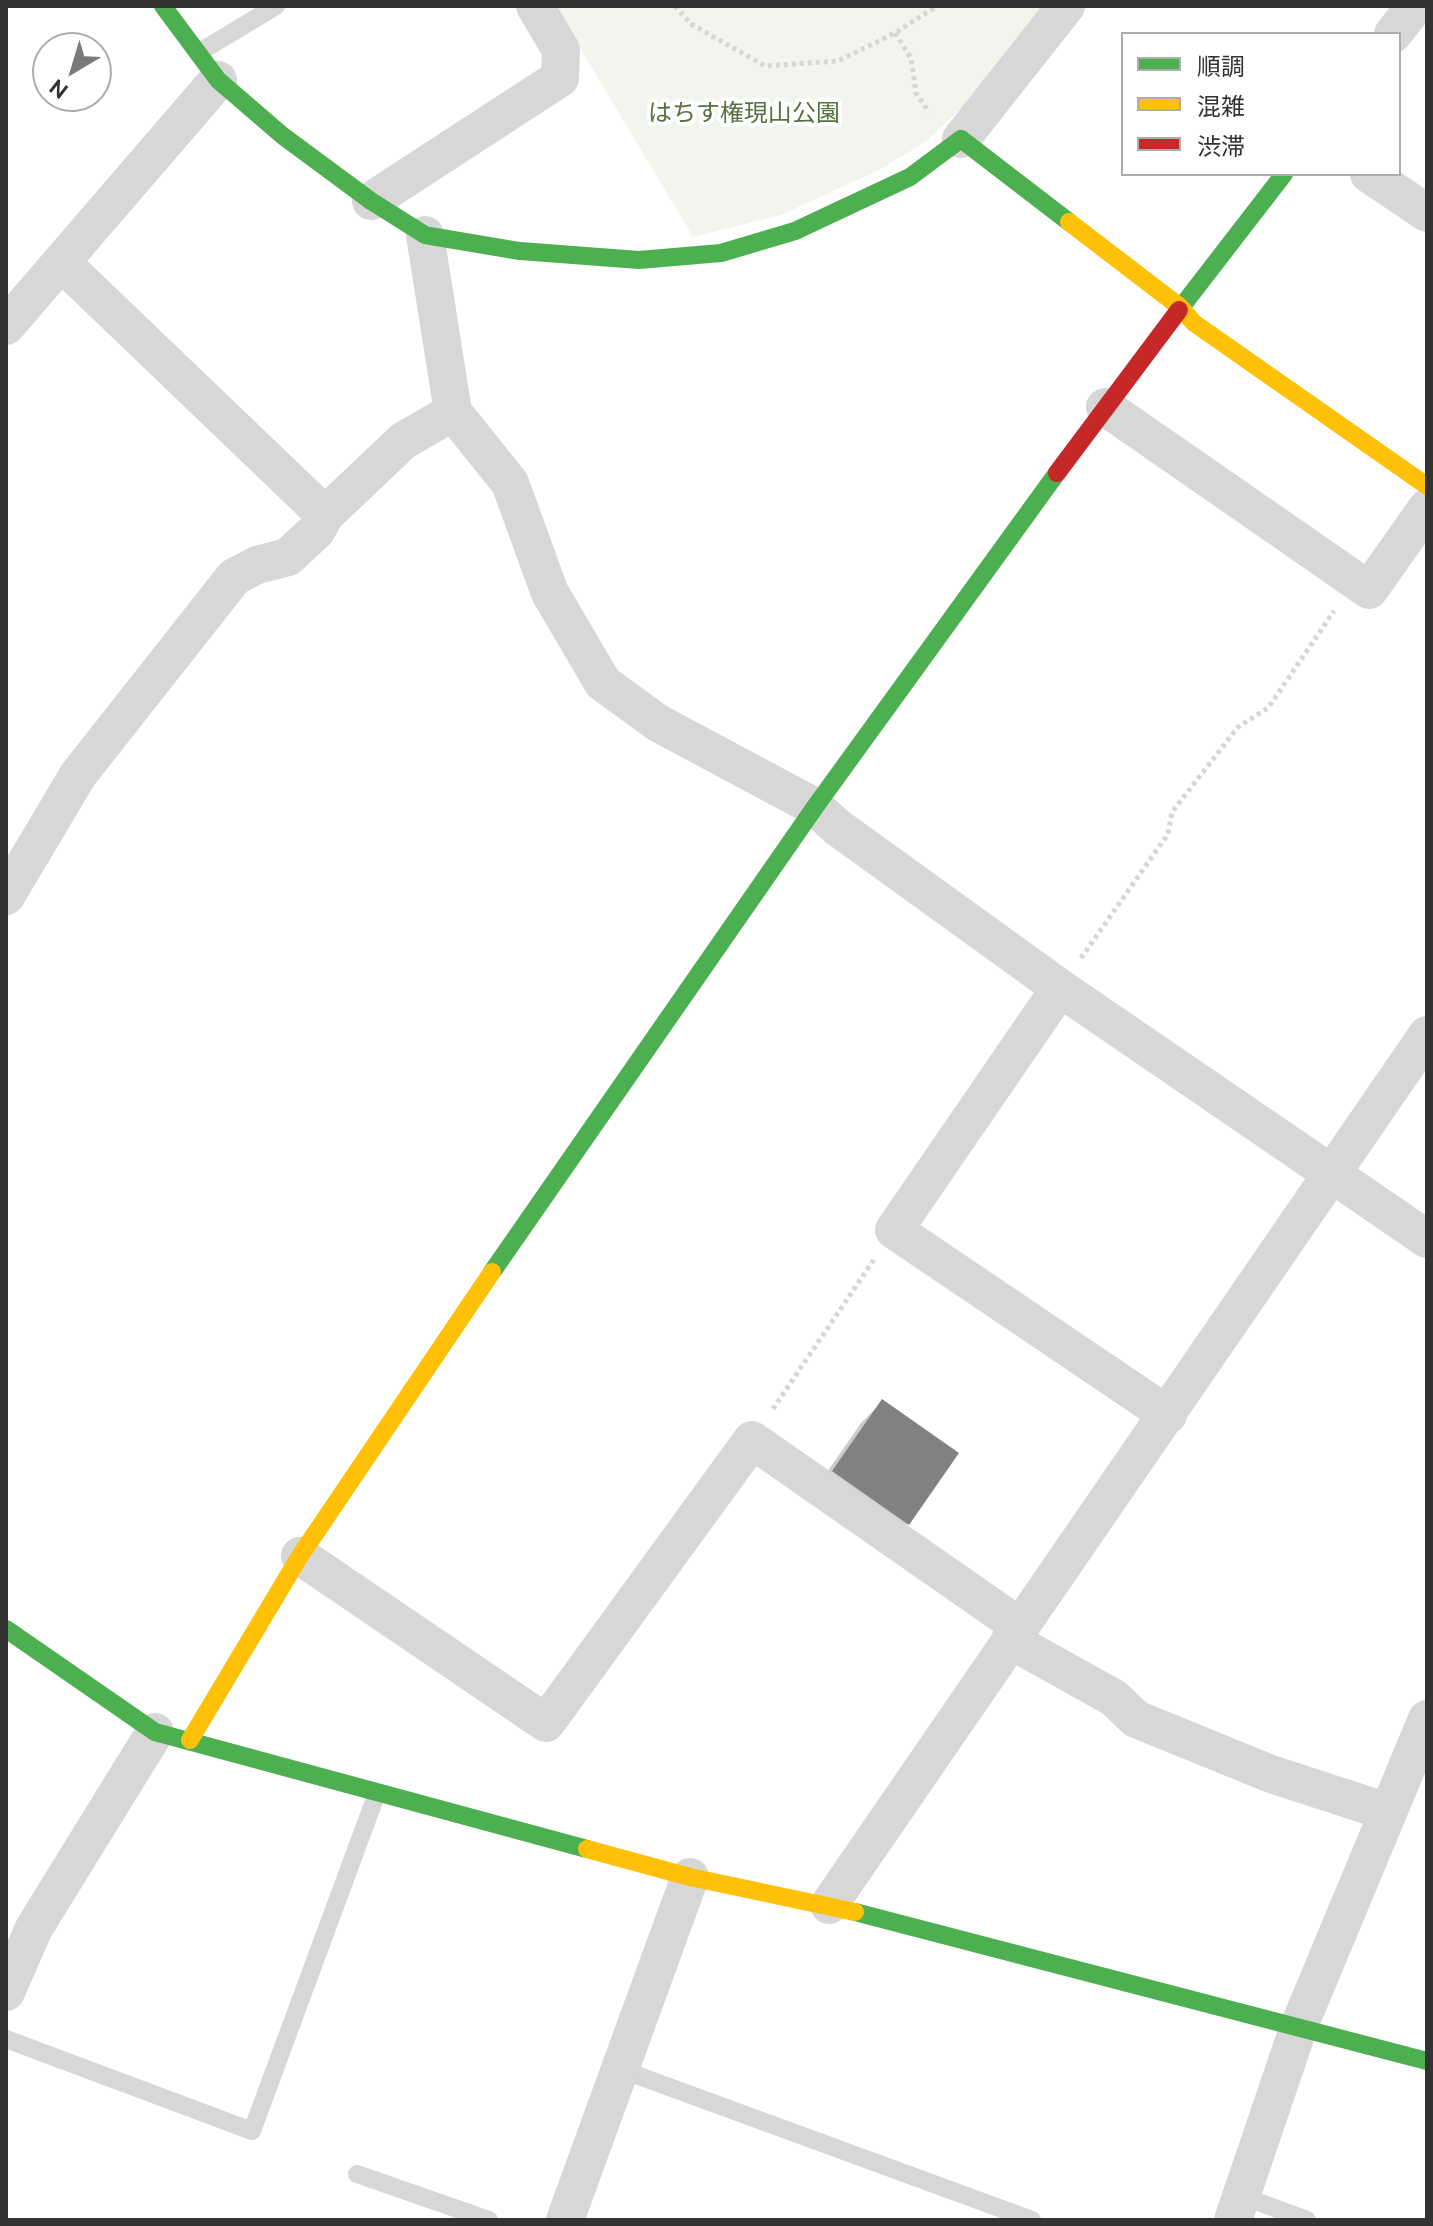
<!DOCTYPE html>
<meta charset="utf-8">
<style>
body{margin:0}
#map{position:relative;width:1433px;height:2226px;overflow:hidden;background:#fff;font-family:Ubuntu,"Noto Sans JP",sans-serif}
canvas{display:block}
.frame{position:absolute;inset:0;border:8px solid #333;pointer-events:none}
.legend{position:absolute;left:1121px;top:32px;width:280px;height:144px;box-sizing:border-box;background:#fff;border:2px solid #adadad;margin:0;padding:10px 14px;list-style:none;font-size:24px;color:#333}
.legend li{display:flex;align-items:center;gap:16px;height:40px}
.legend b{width:40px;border:2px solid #adadad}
.north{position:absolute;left:32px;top:32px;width:80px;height:80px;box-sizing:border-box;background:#fff;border:2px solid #adadad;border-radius:50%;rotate:218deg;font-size:22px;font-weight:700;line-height:32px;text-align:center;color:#333}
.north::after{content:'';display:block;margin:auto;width:28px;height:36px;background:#7a7a7a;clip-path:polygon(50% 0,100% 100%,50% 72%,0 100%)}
</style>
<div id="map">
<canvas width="1433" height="2226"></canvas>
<div class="frame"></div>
<ul class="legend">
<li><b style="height:10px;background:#4caf50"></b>順調</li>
<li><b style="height:10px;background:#ffc107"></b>混雑</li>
<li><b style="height:10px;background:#c62828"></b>渋滞</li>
</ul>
<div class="north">N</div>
</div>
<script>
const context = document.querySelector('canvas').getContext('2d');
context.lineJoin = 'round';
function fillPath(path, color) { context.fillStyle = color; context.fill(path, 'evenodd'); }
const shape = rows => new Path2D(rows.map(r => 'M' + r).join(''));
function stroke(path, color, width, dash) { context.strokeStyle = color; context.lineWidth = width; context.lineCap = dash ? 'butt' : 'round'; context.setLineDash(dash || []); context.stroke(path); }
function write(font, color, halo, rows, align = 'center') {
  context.font = font + ' Ubuntu,"Noto Sans JP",sans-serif'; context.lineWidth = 8; context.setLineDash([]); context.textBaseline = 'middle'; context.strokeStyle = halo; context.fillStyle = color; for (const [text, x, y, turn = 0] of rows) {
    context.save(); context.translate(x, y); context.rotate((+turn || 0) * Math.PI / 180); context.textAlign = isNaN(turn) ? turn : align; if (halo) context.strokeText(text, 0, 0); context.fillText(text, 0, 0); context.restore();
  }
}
const green = shape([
 [555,6,1045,6,968,102,924,143,879,170,781,215,693,237]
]);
const shadow = shape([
 [883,1401,907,1524,886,1545,812,1494,861,1423]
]);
const building = shape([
 [882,1399,959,1453,909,1525,832,1471]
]);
const path = shape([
 [675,6,691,24,765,66,838,61,895,33,937,6],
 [895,33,911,58,916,93,929,112],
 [1081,958,1168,834,1172,812,1238,727,1268,708,1334,611],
 [773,1409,875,1258]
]);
const lane = shape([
 [198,53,276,6],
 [6,2039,252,2131,377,1793],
 [620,2069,1032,2220],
 [357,2174,489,2220],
 [1242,2196,1307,2220]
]);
const street = shape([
 [1393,34,1415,6],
 [961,139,1066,6],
 [1369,174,1427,213],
 [371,201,560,78,561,50,535,6],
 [425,235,453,412,510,483,550,593,603,683,658,723,815,807,837,827,1060,988,1427,1239],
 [61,262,325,515],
 [6,326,218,80],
 [1105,407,1369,590,1427,508],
 [6,896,78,775,234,577,257,565,288,557,317,530,325,515,403,441,453,412],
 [1060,988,894,1230,1168,1415],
 [300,1556,546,1723,752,1440,1019,1626],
 [1010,1640,1114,1698,1136,1719,1271,1774,1388,1812],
 [829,1905,1427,1035],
 [6,1992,34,1928,155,1732],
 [565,2220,690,1877],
 [1233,2220,1299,2026,1427,1719]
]);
const fast = shape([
 [163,6,218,80,283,136,371,201,425,235,520,251,639,260,721,253,795,231,910,177,961,139,1069,222],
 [1179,310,1284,174],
 [492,1272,815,807,1057,473],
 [6,1629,155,1732,587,1849],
 [855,1912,1427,2061]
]);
const slow = shape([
 [1069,222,1180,307,1194,323,1427,486],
 [190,1740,300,1556,492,1272],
 [587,1849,690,1877,855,1912]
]);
const jam = shape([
 [1057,473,1179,310]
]);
const parkNames = [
 ["はちす権現山公園",744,113]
];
fillPath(green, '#f1f5ed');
fillPath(shadow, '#0003');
fillPath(building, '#818181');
stroke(path, '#d6d6d6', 5, [4, 4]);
stroke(lane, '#d7d7d7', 18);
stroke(street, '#d7d7d7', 38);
stroke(fast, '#4caf50', 18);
stroke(slow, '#ffc107', 18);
stroke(jam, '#c62828', 18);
write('24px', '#56703f', '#fff', parkNames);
</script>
